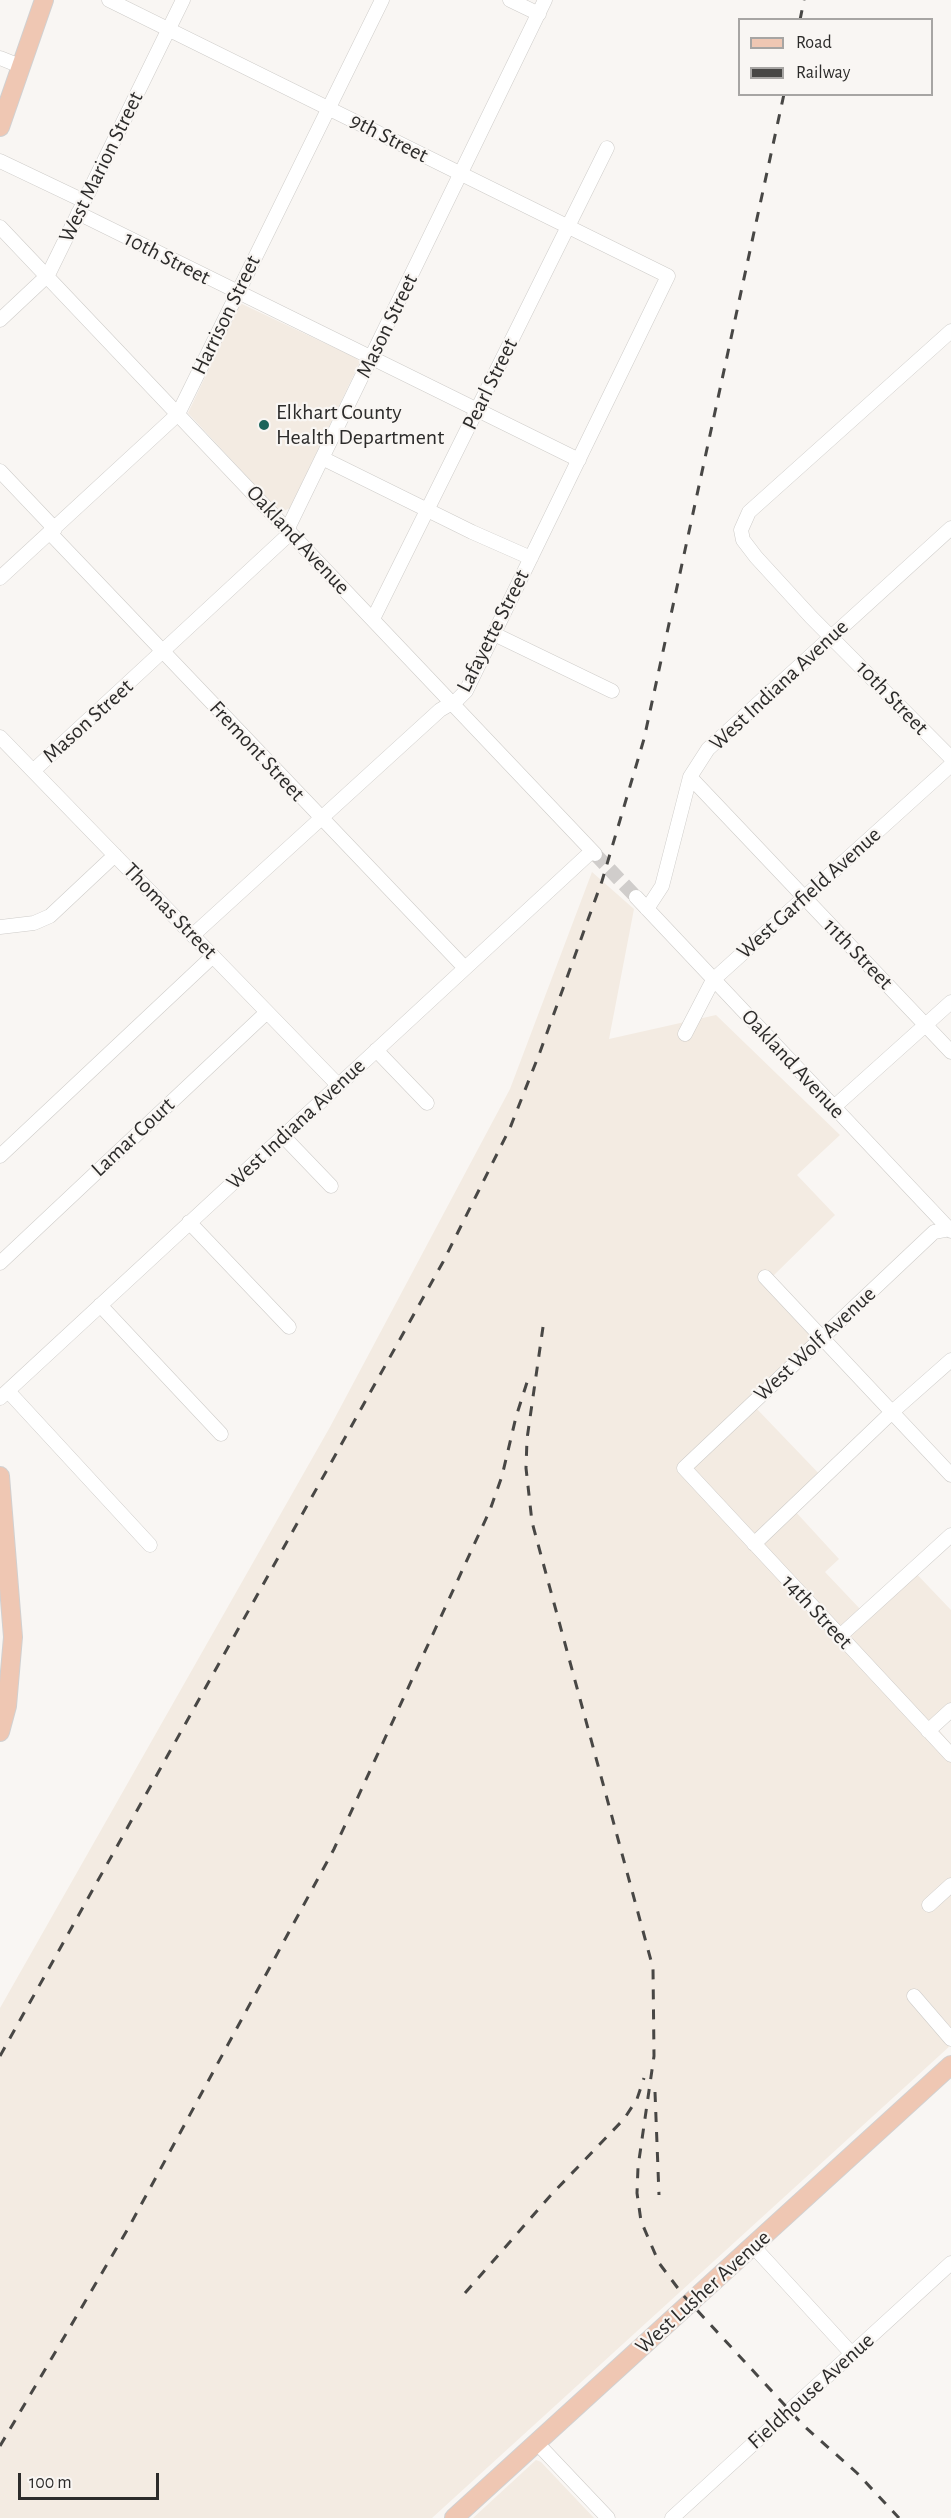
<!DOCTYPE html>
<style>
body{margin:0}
#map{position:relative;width:951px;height:2518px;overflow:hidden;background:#f9f6f3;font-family:"Alegreya Sans",sans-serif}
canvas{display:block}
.legend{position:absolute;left:738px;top:18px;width:195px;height:78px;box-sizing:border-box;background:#f9f6f3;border:2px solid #a7a5a3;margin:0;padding:8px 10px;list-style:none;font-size:18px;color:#2c2b2a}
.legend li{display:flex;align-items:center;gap:12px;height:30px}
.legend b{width:30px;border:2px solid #a7a5a3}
.scale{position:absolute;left:18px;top:2473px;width:141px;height:27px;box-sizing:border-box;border:3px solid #2c2b2a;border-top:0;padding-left:8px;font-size:18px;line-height:21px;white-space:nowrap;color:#2c2b2a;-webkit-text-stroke:4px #f9f6f3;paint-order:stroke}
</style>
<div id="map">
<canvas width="951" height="2518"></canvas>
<ul class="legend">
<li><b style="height:8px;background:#efc7b3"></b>Road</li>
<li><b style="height:8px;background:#484745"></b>Railway</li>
</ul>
<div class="scale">100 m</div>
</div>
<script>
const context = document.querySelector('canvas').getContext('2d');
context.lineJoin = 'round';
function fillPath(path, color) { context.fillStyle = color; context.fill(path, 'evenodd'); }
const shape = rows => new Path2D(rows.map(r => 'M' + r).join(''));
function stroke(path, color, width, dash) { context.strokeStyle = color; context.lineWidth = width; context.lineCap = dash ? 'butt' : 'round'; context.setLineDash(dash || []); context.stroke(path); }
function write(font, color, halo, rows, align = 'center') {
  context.font = font + ' "Alegreya Sans",sans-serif'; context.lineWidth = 4.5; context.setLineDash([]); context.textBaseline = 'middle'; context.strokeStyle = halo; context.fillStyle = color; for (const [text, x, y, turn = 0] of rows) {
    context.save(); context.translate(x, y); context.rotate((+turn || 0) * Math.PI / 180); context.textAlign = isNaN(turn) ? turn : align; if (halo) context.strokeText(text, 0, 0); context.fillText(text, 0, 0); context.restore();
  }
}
const built = shape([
 [240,303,356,358,360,362,290,508,284,511,278,510,188,413],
 [592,872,634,909,609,1039,716,1015,840,1135,797,1175,835,1215,771,1278,830,1338,756,1408,826,1481,794,1510,839,1559,825,1572,861,1610,909,1566,951,1610,951,1717,938,1729,951,1744,951,2045,432,2518,0,2518,0,2008,330,1427,510,1089],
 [536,2460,541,2462,594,2518,473,2518]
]);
const minorTunnel = shape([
 [595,854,636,897]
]);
const minor = shape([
 [109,0,668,276,466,691,457,700,440,710,193,935],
 [510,0,539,14],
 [0,58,20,66],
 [0,161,84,201],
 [78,213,579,460],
 [0,227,595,854],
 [0,320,48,275,183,0],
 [951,331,749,512,741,530,743,540,756,557,811,617,951,758],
 [322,458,472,532,531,558],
 [0,471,55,529],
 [50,533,465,968],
 [0,578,178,414,382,0],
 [373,619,607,148],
 [494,634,612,691],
 [0,737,338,1085],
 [33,771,286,537,290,524,545,0],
 [690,777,951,1052],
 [636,897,951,1231],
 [647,909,662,886,690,777,708,749,951,528],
 [0,927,34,923,50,916,115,855],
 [685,1034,713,980,951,765],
 [376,1050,427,1103],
 [834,1107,951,1002],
 [283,1136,331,1186],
 [0,1156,213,956],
 [189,1222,289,1327],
 [951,1229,934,1232,684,1468,951,1755],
 [0,1263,267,1012],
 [765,1277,951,1475],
 [100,1305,221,1434],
 [8,1391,150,1545],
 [0,1398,592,851],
 [754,1544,891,1413,951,1360],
 [840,1636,951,1535],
 [928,1731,951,1710],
 [929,1905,951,1885],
 [914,1996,951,2039],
 [753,2246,852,2354],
 [536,2442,608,2518],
 [672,2518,951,2263]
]);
const major = shape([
 [0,127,44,0],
 [0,1476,13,1637,7,1706,0,1732],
 [454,2518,951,2065]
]);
const rail = shape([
 [800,20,804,0],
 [543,1327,527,1439,526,1468,532,1522,653,1968,654,2056,638,2167,637,2193,641,2221,659,2263,683,2295,805,2427,857,2473,899,2518],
 [0,2056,443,1262,510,1128,540,1052,602,881,644,739,784,94],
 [655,2092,659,2195],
 [465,2293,551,2195,624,2119,637,2099,644,2078],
 [0,2446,129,2227,334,1849,490,1510,502,1476,516,1417,529,1376]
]);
const markers = [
 [264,425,6,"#1b645a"]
];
const streetNames = [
 ["9th Street",389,138,27],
 ["West Marion Street",101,167,-64],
 ["10th Street",167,258,27],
 ["Harrison Street",226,315,-64],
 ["Mason Street",387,326,-64],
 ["Pearl Street",490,384,-64],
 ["Oakland Avenue",298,540,47],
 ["Lafayette Street",493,631,-63],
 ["West Indiana Avenue",779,685,-43],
 ["10th Street",892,698,46],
 ["Mason Street",88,721,-42],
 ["Fremont Street",257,751,47],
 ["West Garfield Avenue",809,893,-42],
 ["Thomas Street",170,911,46],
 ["11th Street",858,954,46],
 ["Oakland Avenue",793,1064,47],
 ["West Indiana Avenue",296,1124,-43],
 ["Lamar Court",133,1137,-43],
 ["West Wolf Avenue",815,1344,-43],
 ["14th Street",817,1612,47],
 ["West Lusher Avenue",703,2292,-42],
 ["Fieldhouse Avenue",811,2391,-42]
];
const poiNames = [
 ["Elkhart County",276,412],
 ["Health Department",276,437]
];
fillPath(built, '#f3ebe2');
stroke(minorTunnel, '#d0cdcb', 14, [14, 7]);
stroke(minor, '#ceccc9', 15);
stroke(major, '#d1d0d0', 20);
stroke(minor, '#fff', 14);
stroke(major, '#efc7b3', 18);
stroke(rail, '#484745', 3, [10, 10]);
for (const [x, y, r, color] of markers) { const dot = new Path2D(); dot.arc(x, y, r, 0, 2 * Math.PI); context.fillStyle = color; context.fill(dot); stroke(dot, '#f9f6f3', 2); }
write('22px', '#2c2b2a', '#f9f6f3', streetNames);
write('22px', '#2c2b2a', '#f9f6f3', poiNames, 'left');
</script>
